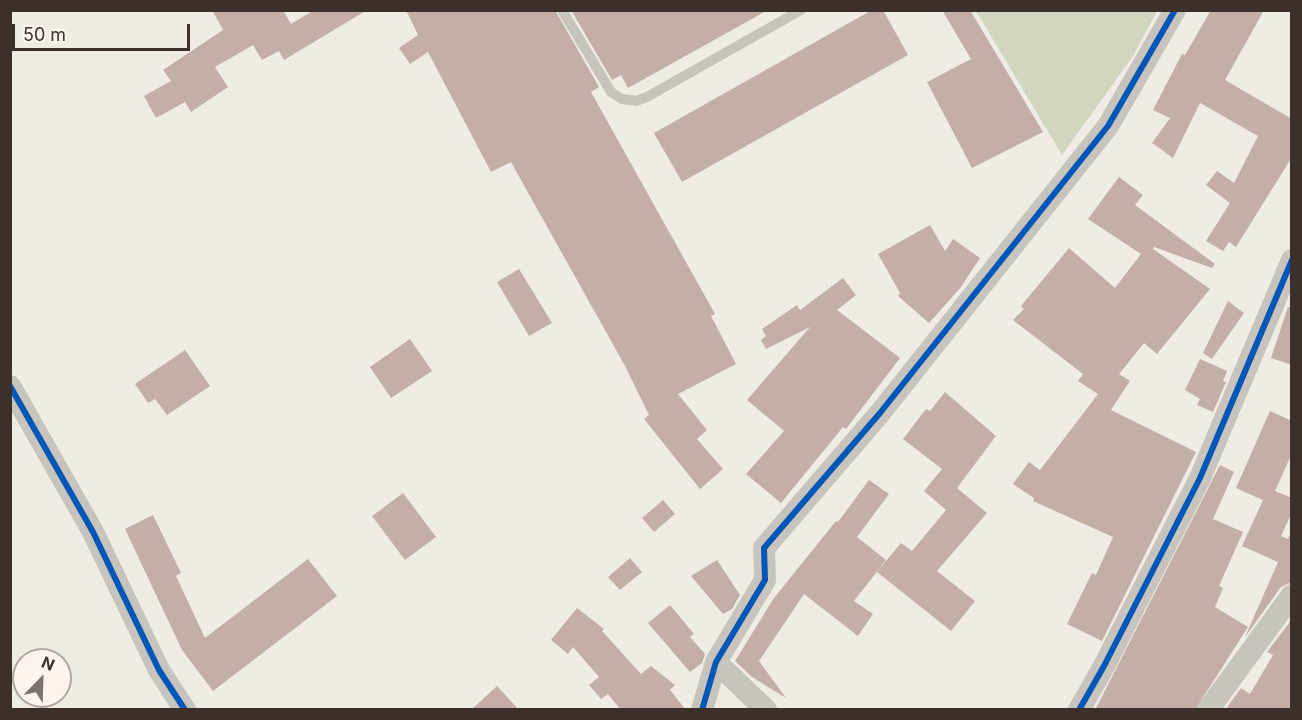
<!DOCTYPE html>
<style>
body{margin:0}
#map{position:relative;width:1302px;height:720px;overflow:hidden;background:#f0ebe5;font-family:Inter,sans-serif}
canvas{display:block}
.frame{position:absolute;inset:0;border:12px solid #3b302b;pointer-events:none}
.north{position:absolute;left:12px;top:648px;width:60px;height:60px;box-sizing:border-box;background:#fbf5ee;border:2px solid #aea6a0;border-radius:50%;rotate:23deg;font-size:16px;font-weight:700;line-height:24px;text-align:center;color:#3b302b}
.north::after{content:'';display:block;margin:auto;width:21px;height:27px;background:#7a716c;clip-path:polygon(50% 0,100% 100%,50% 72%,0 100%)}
.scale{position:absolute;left:12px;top:24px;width:178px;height:27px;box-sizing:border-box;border:3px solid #3b302b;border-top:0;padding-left:8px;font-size:18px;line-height:21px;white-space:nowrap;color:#3b302b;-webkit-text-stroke:4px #fbf5ee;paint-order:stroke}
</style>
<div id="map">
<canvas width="1302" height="720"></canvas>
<div class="frame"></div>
<div class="north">N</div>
<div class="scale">50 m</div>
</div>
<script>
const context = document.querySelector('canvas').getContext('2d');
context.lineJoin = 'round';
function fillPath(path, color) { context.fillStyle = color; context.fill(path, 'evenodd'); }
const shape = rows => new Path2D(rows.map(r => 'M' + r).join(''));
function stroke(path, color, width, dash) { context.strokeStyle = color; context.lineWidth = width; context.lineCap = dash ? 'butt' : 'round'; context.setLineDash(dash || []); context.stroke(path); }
const green = shape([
 [976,11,1157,11,1133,56,1062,155]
]);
const building = shape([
 [212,10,283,10,291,24,314,10,367,10,284,60,279,51,262,60,253,45,215,67,228,87,191,112,185,102,156,118,144,96,171,81,163,70,223,30],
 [406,10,555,10,599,87,591,92,715,314,711,316,736,364,678,394,707,430,697,439,723,469,700,489,644,419,649,415,625,366,511,162,491,172,428,52,410,64,399,48,418,35],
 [571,10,768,10,628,88,621,75,612,80],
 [872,10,883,10,908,55,682,182,654,133],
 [942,10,970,10,1043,132,972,168,927,82,971,59],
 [1211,10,1264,10,1225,80,1292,119,1292,157,1236,247,1229,242,1223,251,1206,241,1230,203,1206,185,1217,171,1234,183,1258,136,1200,103,1173,158,1152,143,1170,118,1153,110,1182,54,1185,55],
 [1119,177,1143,195,1135,205,1215,264,1212,268,1154,247,1153,249,1210,289,1157,354,1144,343,1119,374,1130,381,1111,410,1196,452,1102,641,1067,624,1092,573,1096,575,1113,537,1033,501,1034,498,1013,484,1029,462,1040,470,1098,394,1078,381,1083,374,1013,320,1024,309,1021,306,1069,248,1115,288,1141,254,1088,219],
 [930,225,945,251,953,239,980,258,961,287,929,323,898,296,900,293,878,254],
 [519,269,552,323,529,336,497,282],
 [843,278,856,295,837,310,900,358,846,429,843,427,781,503,746,474,784,431,747,400,810,327,766,349,761,340,766,336,762,329,797,305,800,310],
 [1228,301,1244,313,1212,359,1203,353],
 [1288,307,1292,308,1292,365,1271,358],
 [410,339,432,371,391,398,370,367],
 [185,350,210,386,167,415,155,399,148,403,135,384],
 [1200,359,1227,371,1223,381,1226,382,1213,412,1197,405,1200,399,1185,390],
 [945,392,996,436,957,488,987,513,937,571,975,601,951,631,877,572,901,543,912,551,946,510,924,491,942,469,903,439,926,409,930,411],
 [1270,411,1292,421,1292,453,1275,491,1292,498,1292,512,1281,536,1288,539,1292,531,1292,582,1281,587,1245,637,1278,562,1242,546,1263,500,1236,488],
 [1220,465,1234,472,1213,519,1243,532,1219,586,1223,588,1215,607,1248,627,1195,710,1095,710],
 [869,480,889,494,857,537,886,560,854,601,873,614,858,636,804,594,759,661,786,698,752,677,735,661,774,598,836,521,838,522],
 [403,493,436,537,405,560,372,516],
 [663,500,675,514,654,532,642,518],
 [153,515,181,573,176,576,205,638,308,559,337,596,213,691,182,650,125,529],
 [630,558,642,572,620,590,608,577],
 [717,560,740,595,732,609,723,614,691,576],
 [670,605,694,634,690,637,705,654,702,663,690,672,648,623],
 [577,608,604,629,602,631,641,674,651,666,675,685,670,690,686,710,621,710,608,694,601,699,589,685,599,677,573,647,568,654,551,640],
 [1292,619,1292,710,1225,710,1241,688,1250,694,1273,655,1267,652],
 [497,686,519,710,471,710]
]);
const service = shape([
 [562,10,611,92,622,99,636,101,647,97,801,10]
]);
const minor = shape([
 [10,386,93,532,159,670,185,710],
 [716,662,766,710],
 [702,710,716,662,765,580,764,548,880,413,1108,126,1175,10],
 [1079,710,1104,666,1200,478,1292,260],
 [1208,710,1292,595]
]);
const cycleway = shape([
 [10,386,93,532,159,670,185,710],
 [702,710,716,662,765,580,764,548,880,413,1108,126,1175,10],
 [1079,710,1104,666,1200,478,1292,260]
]);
fillPath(green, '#d1d6bf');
fillPath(building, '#c3afa7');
stroke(service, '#c9c3be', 10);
stroke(minor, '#c9c3be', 22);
stroke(cycleway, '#0057b8', 6);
</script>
